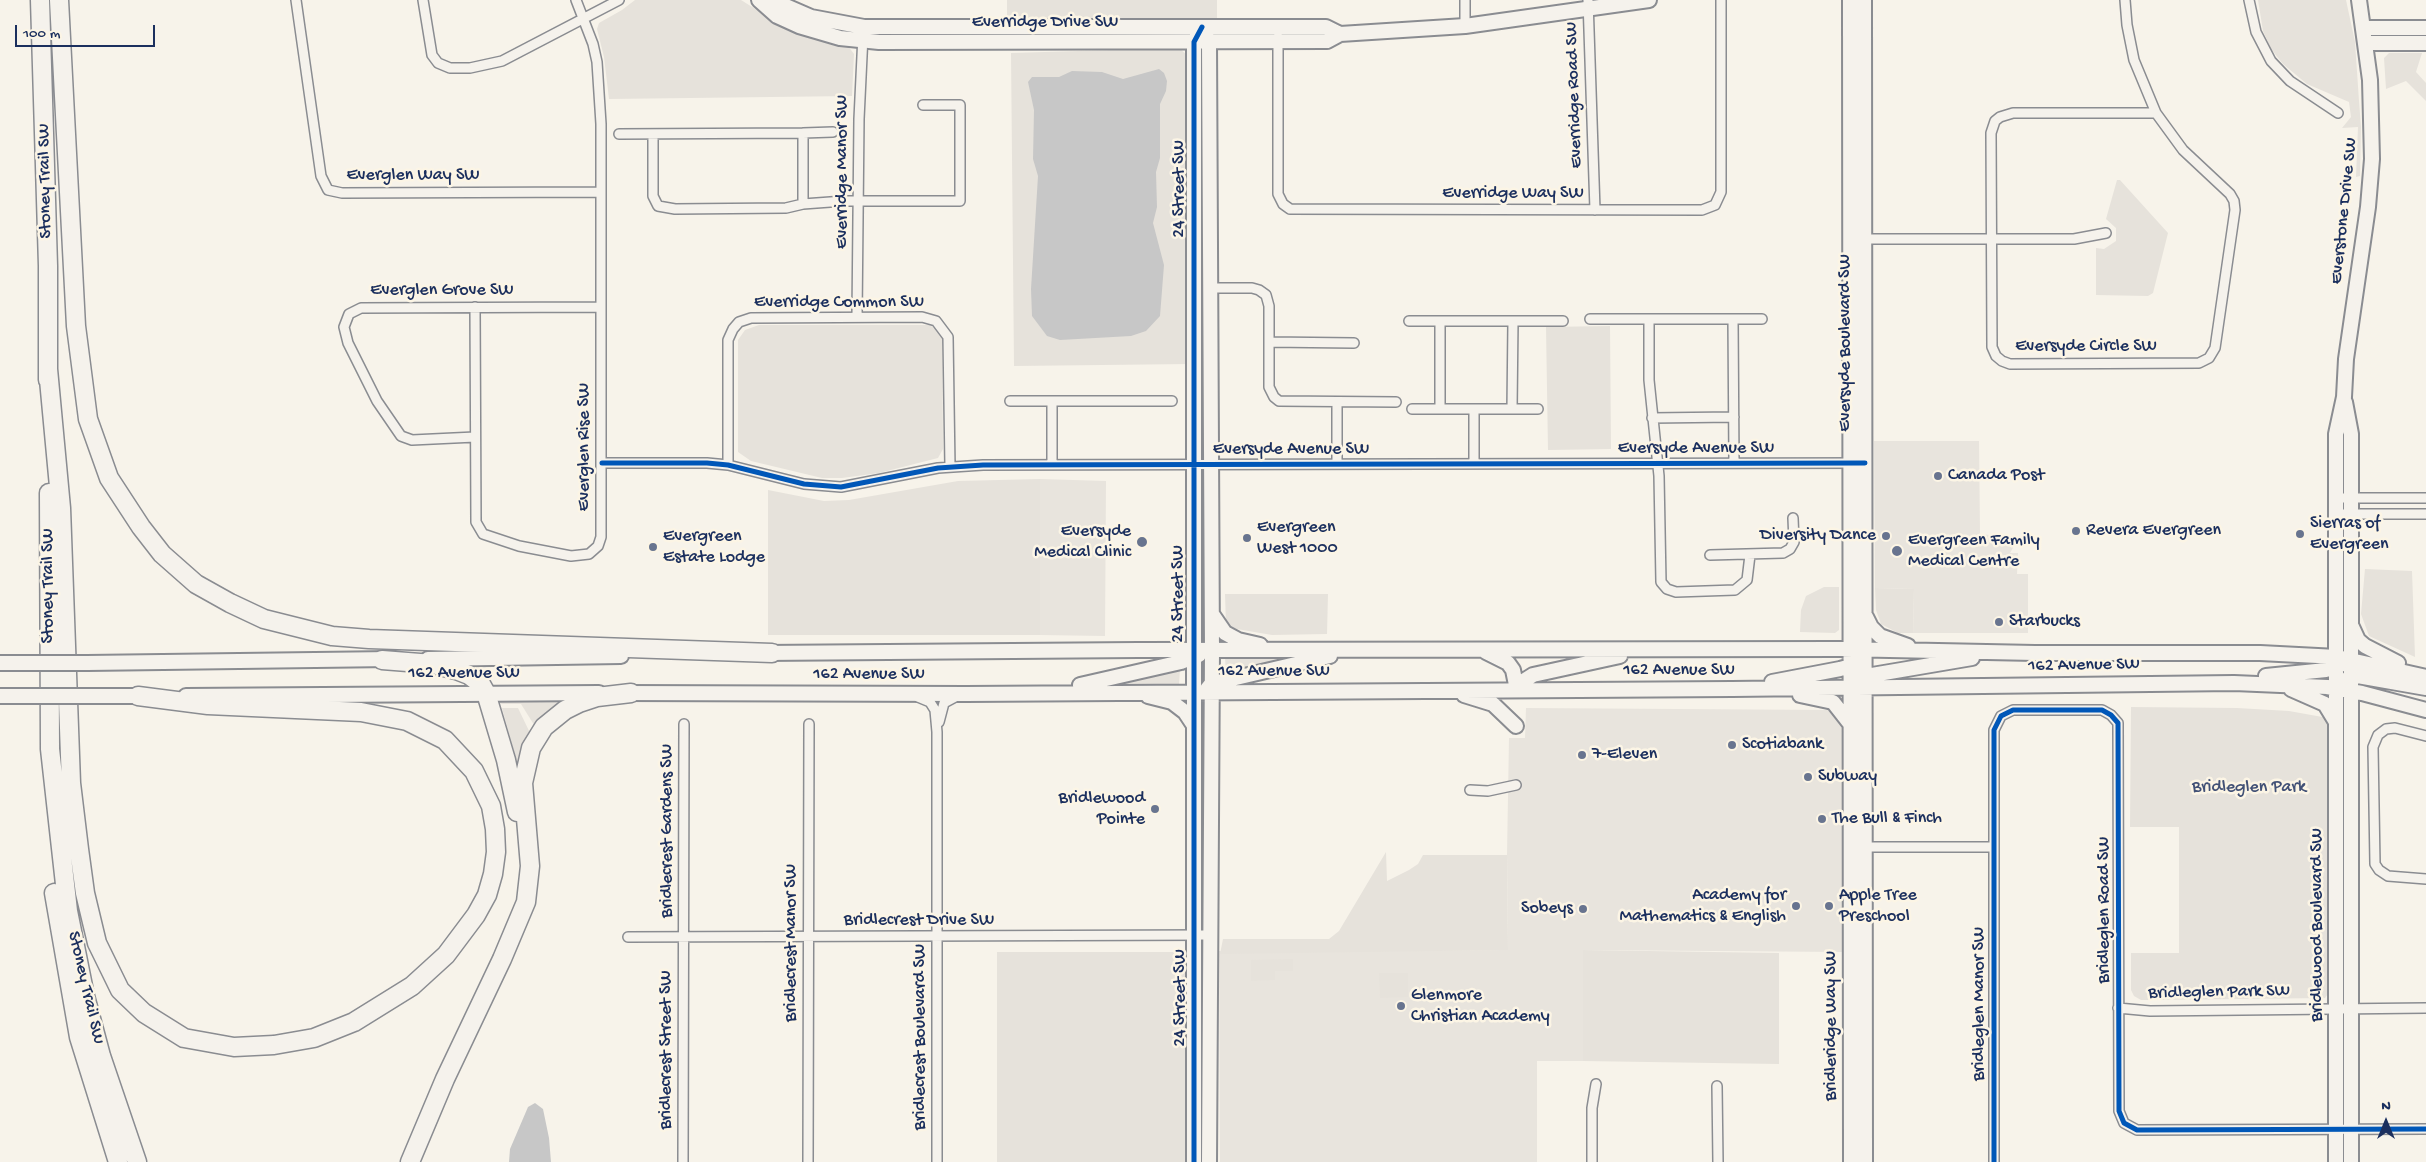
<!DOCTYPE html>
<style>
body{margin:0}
#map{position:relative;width:2426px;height:1162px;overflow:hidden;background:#f7f3ea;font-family:"Gochi Hand",sans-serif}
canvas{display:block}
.north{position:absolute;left:2361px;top:1097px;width:50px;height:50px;-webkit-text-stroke:4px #fcf5e5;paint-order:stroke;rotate:0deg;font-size:14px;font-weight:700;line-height:20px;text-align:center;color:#1b2f5e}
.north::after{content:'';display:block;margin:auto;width:18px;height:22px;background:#1b2f5e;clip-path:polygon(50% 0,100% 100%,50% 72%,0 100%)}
.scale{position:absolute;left:15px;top:25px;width:140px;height:22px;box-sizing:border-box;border:2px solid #1b2f5e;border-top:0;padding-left:6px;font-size:15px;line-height:18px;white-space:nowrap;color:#1b2f5e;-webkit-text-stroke:4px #fcf5e5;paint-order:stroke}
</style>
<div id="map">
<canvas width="2426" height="1162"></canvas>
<div class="north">N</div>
<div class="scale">100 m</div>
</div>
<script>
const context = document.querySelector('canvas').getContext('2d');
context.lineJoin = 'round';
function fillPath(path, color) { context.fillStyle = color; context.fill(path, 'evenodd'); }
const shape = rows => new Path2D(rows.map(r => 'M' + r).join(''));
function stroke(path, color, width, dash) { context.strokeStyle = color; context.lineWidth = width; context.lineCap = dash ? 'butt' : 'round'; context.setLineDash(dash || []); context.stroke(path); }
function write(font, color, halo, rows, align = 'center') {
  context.font = font + ' "Gochi Hand",sans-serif'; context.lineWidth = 5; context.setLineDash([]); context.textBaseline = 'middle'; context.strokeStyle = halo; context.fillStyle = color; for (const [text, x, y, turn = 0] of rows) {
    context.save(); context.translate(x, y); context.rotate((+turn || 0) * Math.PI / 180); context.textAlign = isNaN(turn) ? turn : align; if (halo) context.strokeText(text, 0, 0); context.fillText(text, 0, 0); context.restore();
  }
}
const built = shape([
 [1874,441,1979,441,1980,534,1999,536,2014,546,2010,553,2018,553,2017,574,2028,574,2028,633,1913,633,1914,589,1875,588],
 [1040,479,1106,481,1105,636,1040,635],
 [1526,708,1828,710,1836,714,1842,725,1843,952,1583,950,1583,1061,1537,1061,1537,1162,1220,1162,1219,951,1508,950,1507,855,1509,738,1525,738]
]);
const green = shape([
 [635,0,741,0,781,25,809,36,848,46,854,54,852,96,609,99,604,57,597,29,599,23,622,10],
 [1007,0,1217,0,1217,21,1007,22],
 [2258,0,2346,0,2355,42,2359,101,2361,127,2360,176,2356,177,2358,127,2342,128,2351,117,2349,102,2307,84,2283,64,2271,49,2263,31],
 [1179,48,1188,56,1190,364,1014,366,1011,53],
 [2389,53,2422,53,2416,72,2426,83,2426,101,2406,81,2386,89,2384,58],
 [2117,180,2120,180,2168,233,2153,293,2148,296,2096,295,2096,248,2104,249,2116,241,2116,228,2106,219],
 [759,325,929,325,942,332,943,449,938,458,879,473,842,478,822,478,751,461,738,452,738,340,745,330],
 [1610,326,1611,449,1548,450,1546,327],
 [1040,479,1040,635,768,635,768,490,824,501,849,500,958,481],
 [2365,569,2412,571,2415,657,2369,636,2361,614],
 [1824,587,1839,587,1839,630,1835,633,1800,632,1801,610,1806,596],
 [1875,588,1914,589,1913,633,1898,633,1881,624,1876,610],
 [1225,594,1328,594,1327,634,1272,635,1231,628,1226,625],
 [1225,657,1285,657,1286,661,1226,675],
 [1180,669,1179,684,1114,684],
 [500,700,571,700,536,728,521,704,502,704,499,703],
 [2131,707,2237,708,2289,711,2328,718,2332,988,2325,998,2150,1000,2141,1000,2134,996,2131,990,2131,953,2179,953,2179,827,2130,827],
 [502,708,518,708,531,735,518,766],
 [1386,852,1387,881,1409,870,1418,864,1423,855,1507,855,1508,950,1220,954,1223,939,1329,939,1339,931],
 [1583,950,1779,953,1779,1064,1583,1061],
 [997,952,1188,952,1189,1162,997,1162],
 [1293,959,1293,971,1275,971,1275,980,1251,981,1251,960],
 [1379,973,1408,973,1408,997,1380,998]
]);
const water = shape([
 [1159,69,1164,73,1167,81,1166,91,1160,104,1160,158,1156,172,1157,207,1153,223,1164,265,1160,316,1146,331,1131,336,1060,340,1047,336,1032,316,1031,289,1038,176,1033,159,1034,110,1028,82,1032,77,1059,77,1072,71,1102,72,1123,79],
 [535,1103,543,1109,549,1138,551,1162,509,1162,510,1149,528,1107]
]);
const street = shape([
 [296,0,321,176,328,190,342,193,601,192],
 [423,0,432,55,438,63,450,68,470,68,502,61,619,0],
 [1588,0,1595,210],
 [2125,0,2127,25,2134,60,2156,113,2183,150,2230,194,2234,201,2235,210,2215,348,2209,358,2199,363,2010,364,2002,361,1996,356,1992,347,1991,133,1995,121,2000,117,2013,113,2156,113],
 [2249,0,2256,32,2271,61,2290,81,2338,113],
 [1465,26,1465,0],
 [1278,37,1278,194,1283,204,1290,209,1702,210,1715,205,1721,192,1721,0],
 [803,133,833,132],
 [619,134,803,133,803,204],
 [653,134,653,196,658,206,675,209,786,208,803,204,844,201,960,201,960,105,923,105],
 [1861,239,2074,239,2106,233],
 [1209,288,1252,288,1259,290,1266,295,1269,306,1269,387,1274,397,1279,401,1396,402],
 [475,307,476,522,483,534,519,546,571,556,589,554,598,546,601,537,601,124,597,62,593,44,576,0],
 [857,317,859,119,863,35],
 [1590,319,1762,319],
 [1649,319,1649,380,1659,476,1661,582,1667,589,1676,592,1735,590,1747,580,1750,555],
 [1733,319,1734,463],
 [1409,321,1563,321],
 [1440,321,1440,409],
 [1269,342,1354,343],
 [1010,401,1052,401],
 [1337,402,1337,464],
 [1412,409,1538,409],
 [1474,409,1474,464],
 [1512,409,1513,321],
 [1652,418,1734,417],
 [475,437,412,440,401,436,377,401,348,343,344,327,349,314,361,308,601,307],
 [602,463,707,463,728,465,804,484,841,487,938,468,983,465,1865,463],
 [728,465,728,340,733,329,739,322,751,318,922,317,936,321,948,337,950,467],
 [1052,465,1052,401,1172,401],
 [2336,498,2426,498],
 [2336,514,2426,514],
 [1710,555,1783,553,1790,549,1794,542,1793,518],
 [918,697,930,702,935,710,937,732,937,1162],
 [939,722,944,703,957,696],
 [2426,736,2395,728,2386,729,2378,735,2373,747,2375,864,2379,870,2388,876,2426,879],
 [1470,790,1488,791,1516,785],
 [1859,847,1994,847],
 [628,937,1209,935],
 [2118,1008,2150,1011,2426,1008],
 [1717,1086,1718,1162],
 [683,1162,684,724],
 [808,1162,809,724],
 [1592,1162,1592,1108,1596,1084],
 [1994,1162,1994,730,2001,716,2013,710,2102,710,2111,715,2118,723,2119,1111,2124,1123,2137,1130,2426,1129]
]);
const secondary = shape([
 [759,0,777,16,799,26,840,38,879,42,1327,41,1340,34],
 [772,0,811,17,864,27,1326,27,1340,34,1465,26,1649,0],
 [1850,0,1851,1162],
 [1864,0,1865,1162],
 [1202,27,1209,42,1212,651,1209,1162],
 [2364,28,2426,28],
 [2366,43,2426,43],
 [2345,402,2351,434,2351,1162],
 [1212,614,1225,633,1238,640,1260,645],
 [1866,617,1871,627,1880,636,1908,646],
 [2352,627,2358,640,2365,646,2398,663],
 [1486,652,1508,663,1513,670,1517,690],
 [763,653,1138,650,1841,649,2035,653,2260,653,2337,657,2426,677],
 [428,659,621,656],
 [87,663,391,659],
 [2266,676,2326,670,2343,664],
 [1859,681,1866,676,1972,658],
 [2345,681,2352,675,2426,688],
 [1772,682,1840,669,1851,666,1856,660],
 [1080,685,1181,662,1199,655],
 [1207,689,1211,684,1223,681,1330,656],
 [2291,689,2325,704,2336,722],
 [1517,690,1522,682,1533,675,1620,656],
 [621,693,966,694,1732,689,2234,683,2327,687,2362,693,2426,710],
 [1464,695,1493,704,1516,726],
 [1800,695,1833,702,1851,725],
 [87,696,147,696],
 [186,696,599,693],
 [1148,696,1172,702,1185,712,1193,724],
 [1194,1162,1194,42,1202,27],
 [2336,1162,2336,434,2344,397,2346,359,2368,207,2372,159,2370,80,2359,0]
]);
const highway = shape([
 [40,0,48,266,48,380],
 [59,0,76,326,88,419,109,478,141,527,162,554,196,584,230,603,264,619,332,636,369,639,772,653],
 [48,369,61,508,71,783,79,849,85,893,97,943,120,990,144,1013,184,1038,234,1047,274,1045,314,1038,354,1022,412,986,446,955,476,915,487,895,493,874,496,852,495,829,491,806,474,771,445,740,407,721,361,712,208,705,138,696],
 [49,493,50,749,68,911,85,996,101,1056,137,1162],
 [382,660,433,664,456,670,469,675,481,684,486,693,506,760,517,812],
 [54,893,79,1037,118,1162],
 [410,1162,445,1079,502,959,526,902,530,866,523,783,531,748,544,727,565,710,579,703,597,697,631,693]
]);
const secondaryBridge = shape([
 [0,663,87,663],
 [0,696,87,696]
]);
const cycleway = shape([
 [602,463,707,463,728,465,804,484,841,487,938,468,983,465,1865,463],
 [1194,1162,1194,42,1202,27],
 [1994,1162,1994,730,2001,716,2013,710,2102,710,2111,715,2118,723,2119,1111,2124,1123,2137,1130,2426,1129]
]);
const markers = [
 [1938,476,5,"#68748f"],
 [2076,531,5,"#68748f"],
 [2300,534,5,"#68748f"],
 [1886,536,5,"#68748f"],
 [1247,538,5,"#68748f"],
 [1142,542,6,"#68748f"],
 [653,547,5,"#68748f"],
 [1897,551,6,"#68748f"],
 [1999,622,5,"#68748f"],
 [1732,745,5,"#68748f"],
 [1582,755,5,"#68748f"],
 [1808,777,5,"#68748f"],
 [1155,809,5,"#68748f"],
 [1822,819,5,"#68748f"],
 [1796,906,5,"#68748f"],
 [1829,906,5,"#68748f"],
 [1583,909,5,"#68748f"],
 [1401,1006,5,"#68748f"]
];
const streetNames = [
 ["Everridge Drive SW",1045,23],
 ["Everridge Road SW",1575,95,-92],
 ["Everridge Manor SW",843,172,-90],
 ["Everglen Way SW",413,176],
 ["Stoney Trail SW",46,181,-91],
 ["24 Street SW",1180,189,-90],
 ["Everridge Way SW",1513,194],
 ["Everstone Drive SW",2345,211,-84],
 ["Everglen Grove SW",442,291],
 ["Everridge Common SW",839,303],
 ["Eversyde Boulevard SW",1846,343,-90],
 ["Eversyde Circle SW",2086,347],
 ["Everglen Rise SW",585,447,-90],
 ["Eversyde Avenue SW",1696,449],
 ["Eversyde Avenue SW",1291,450],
 ["Stoney Trail SW",49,586,-90],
 ["24 Street SW",1179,594,-90],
 ["162 Avenue SW",2084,666,-1],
 ["162 Avenue SW",1679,671],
 ["162 Avenue SW",1274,672],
 ["162 Avenue SW",464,674],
 ["162 Avenue SW",869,675],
 ["Bridlecrest Gardens SW",668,831,-90],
 ["Bridleglen Road SW",2105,910,-90],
 ["Bridlecrest Drive SW",919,921],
 ["Bridlewood Boulevard SW",2318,925,-90],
 ["Bridlecrest Manor SW",792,943,-90],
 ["Stoney Trail SW",85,988,77],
 ["Bridleglen Park SW",2219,993,-1],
 ["24 Street SW",1181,998,-90],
 ["Bridleglen Manor SW",1980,1004,-90],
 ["Bridleridge Way SW",1832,1026,-90],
 ["Bridlecrest Boulevard SW",921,1037,-90],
 ["Bridlecrest Street SW",667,1050,-90]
];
const poiNames = [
 ["Canada Post",1948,476],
 ["Sierras of",2310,524],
 ["Evergreen",2310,545],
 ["Evergreen",1257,528],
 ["West 1000",1257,549],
 ["Revera Evergreen",2086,531],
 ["Eversyde",1131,532,"right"],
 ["Medical Clinic",1131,553,"right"],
 ["Diversity Dance",1876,536,"right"],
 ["Evergreen",663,537],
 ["Estate Lodge",663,558],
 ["Evergreen Family",1908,541],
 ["Medical Centre",1908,562],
 ["Starbucks",2009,622],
 ["Scotiabank",1742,745],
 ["7-Eleven",1592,755],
 ["Subway",1818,777],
 ["Bridlewood",1145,799,"right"],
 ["Pointe",1145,820,"right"],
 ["The Bull & Finch",1832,819],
 ["Academy for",1786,896,"right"],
 ["Mathematics & English",1786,917,"right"],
 ["Apple Tree",1839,896],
 ["Preschool",1839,917],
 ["Sobeys",1573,909,"right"],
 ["Glenmore",1411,996],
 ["Christian Academy",1411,1017]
];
const parkNames = [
 ["Bridleglen Park",2249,788]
];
fillPath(built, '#e8e4dd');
fillPath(green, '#e6e2db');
fillPath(water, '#c7c7c7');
stroke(street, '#8a8c91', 12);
stroke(secondary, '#8a8c91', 18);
stroke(highway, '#8a8c91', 21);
stroke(street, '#f5f2ec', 9);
stroke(secondary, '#f5f2ec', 14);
stroke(highway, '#f5f2ec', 18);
stroke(secondaryBridge, '#8a8c91', 18, []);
stroke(secondaryBridge, '#f5f2ec', 14);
stroke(cycleway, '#0057b8', 5);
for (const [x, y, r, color] of markers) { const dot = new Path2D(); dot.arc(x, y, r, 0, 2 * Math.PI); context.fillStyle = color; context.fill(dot); stroke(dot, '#fcf5e5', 2); }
write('18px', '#1b2f5e', '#fcf5e5', streetNames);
write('18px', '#1b2f5e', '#fcf5e5', poiNames, 'left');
write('18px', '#425176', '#fcf5e5', parkNames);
</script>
